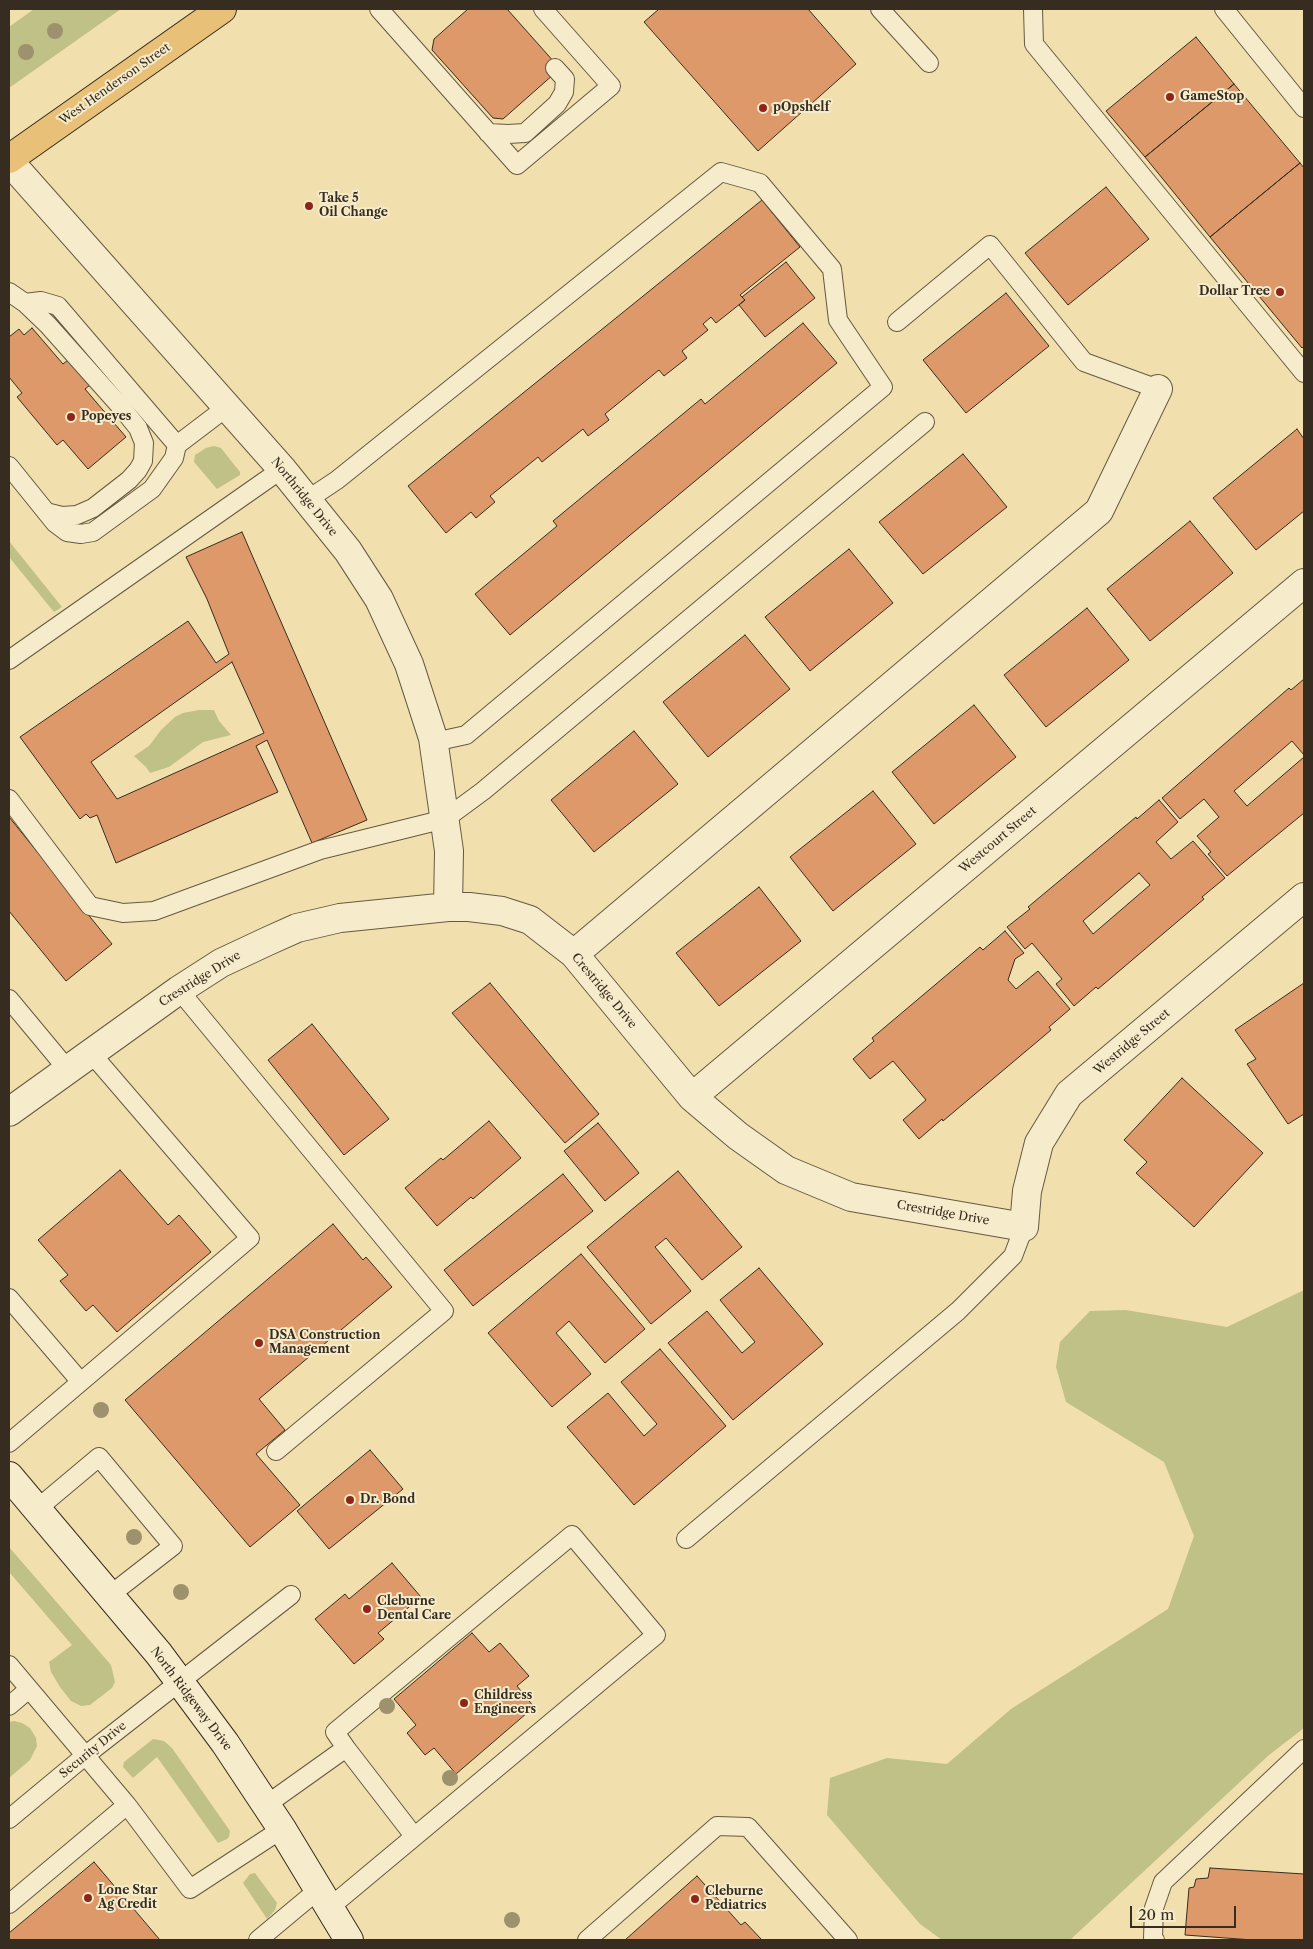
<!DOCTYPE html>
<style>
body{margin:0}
#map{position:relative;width:1313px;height:1949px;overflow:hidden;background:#f1e0ae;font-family:"Libre Caslon Text",serif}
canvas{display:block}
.frame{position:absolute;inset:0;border:10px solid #362c1f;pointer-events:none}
.scale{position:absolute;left:1130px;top:1906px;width:106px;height:22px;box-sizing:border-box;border:2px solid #362c1f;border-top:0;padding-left:6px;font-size:15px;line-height:18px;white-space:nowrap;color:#362c1f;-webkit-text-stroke:4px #f6ebca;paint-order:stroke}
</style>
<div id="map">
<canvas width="1313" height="1949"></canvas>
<div class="frame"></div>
<div class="scale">20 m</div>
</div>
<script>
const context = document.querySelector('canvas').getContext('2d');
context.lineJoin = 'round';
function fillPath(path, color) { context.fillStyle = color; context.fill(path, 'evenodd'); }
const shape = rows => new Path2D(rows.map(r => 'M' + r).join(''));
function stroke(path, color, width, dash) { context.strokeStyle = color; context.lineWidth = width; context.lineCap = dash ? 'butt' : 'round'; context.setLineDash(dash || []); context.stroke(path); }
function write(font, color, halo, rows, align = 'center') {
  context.font = font + ' "Libre Caslon Text",serif'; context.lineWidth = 4; context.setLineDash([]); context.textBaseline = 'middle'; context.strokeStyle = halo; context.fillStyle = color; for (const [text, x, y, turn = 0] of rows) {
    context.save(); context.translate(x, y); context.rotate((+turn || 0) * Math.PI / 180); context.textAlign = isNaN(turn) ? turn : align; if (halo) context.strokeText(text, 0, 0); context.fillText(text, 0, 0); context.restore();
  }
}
const green = shape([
 [34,9,121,9,9,88,9,27],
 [214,446,221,448,240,472,240,475,217,489,194,462,195,455,206,448],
 [9,541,62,607,54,612,9,557],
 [199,710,214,710,219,721,231,735,203,742,169,767,150,773,146,767,134,756,149,746,161,730,175,717,183,713],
 [1304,1290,1304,1728,1269,1755,1070,1940,942,1940,920,1924,827,1815,830,1778,887,1758,947,1764,1011,1709,1168,1609,1194,1536,1164,1462,1066,1402,1056,1367,1060,1342,1090,1311,1126,1310,1227,1327],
 [9,1547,111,1665,115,1682,112,1688,90,1705,81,1706,71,1701,60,1687,51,1672,49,1662,72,1645,9,1572],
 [14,1721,22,1723,30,1728,36,1738,37,1746,30,1760,9,1778,9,1722],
 [153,1739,164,1741,172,1748,230,1831,229,1837,227,1839,218,1843,157,1757,133,1778,123,1767,124,1762],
 [255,1873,277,1903,275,1910,267,1919,243,1883,250,1874]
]);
const building = shape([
 [468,9,507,9,555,63,554,74,503,119,493,118,432,50,434,39,468,9],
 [659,9,808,9,856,64,758,151,644,22,659,9],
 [1196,37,1234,84,1145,157,1106,111,1196,37],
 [1234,84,1300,163,1210,237,1145,157,1234,84],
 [1300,163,1304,168,1304,346,1302,348,1210,237,1300,163],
 [1106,187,1149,239,1068,305,1025,253,1106,187],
 [762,200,800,247,740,295,745,300,716,323,711,317,703,324,708,330,682,351,687,358,664,376,659,370,605,414,609,420,588,436,583,429,542,462,538,457,490,496,495,502,476,518,471,512,446,533,408,486,762,200],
 [786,262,815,298,765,337,739,305,745,300,742,297,786,262],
 [1006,293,1049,346,966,413,923,360,1006,293],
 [803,323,837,363,510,635,475,594,557,526,553,521,701,399,705,404,803,323],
 [32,328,63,364,68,360,90,385,85,389,126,437,88,469,63,440,57,445,17,397,22,393,9,377,9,337,19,329,24,335,32,328],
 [1297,429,1304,439,1304,511,1256,550,1213,498,1297,429],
 [963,454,1007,507,923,574,879,522,963,454],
 [1190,521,1233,573,1150,641,1107,589,1190,521],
 [242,532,367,820,312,843,267,740,256,746,278,792,116,863,97,815,90,818,86,814,80,819,20,737,188,621,216,663,229,654,207,599,186,557,242,532],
 [232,662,264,733,117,799,91,762,232,662],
 [849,549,893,603,810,671,765,617,849,549],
 [1087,608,1129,660,1046,727,1004,675,1087,608],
 [745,635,790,689,708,757,663,702,745,635],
 [1304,679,1304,755,1292,741,1234,791,1247,806,1304,757,1304,813,1227,876,1208,854,1211,852,1197,836,1219,817,1204,799,1180,819,1162,798,1289,688,1291,690,1304,679],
 [974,705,1016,757,934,824,892,772,974,705],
 [634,731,678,784,594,852,551,800,634,731],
 [873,791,916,844,833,911,790,857,873,791],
 [1159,800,1178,822,1156,842,1171,859,1193,841,1225,878,1202,897,1204,899,1098,989,1096,987,1074,1006,1056,984,1062,979,1032,943,1025,949,1007,927,1030,909,1028,907,1136,817,1137,819,1159,800],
 [1139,873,1150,885,1093,934,1083,921,1139,873],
 [9,817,112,944,66,981,9,911,9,817],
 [759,887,801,941,719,1006,676,953,759,887],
 [1005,931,1024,953,1015,959,1008,980,1016,989,1038,971,1070,1009,1049,1027,1051,1030,943,1121,942,1119,919,1139,903,1120,926,1100,893,1061,870,1079,853,1059,874,1041,872,1038,980,947,983,950,1005,931],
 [490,983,599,1114,565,1143,452,1013,490,983],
 [1304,983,1304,1114,1288,1124,1247,1064,1256,1059,1235,1030,1304,983],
 [312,1024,389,1119,344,1155,268,1060,312,1024],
 [1182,1078,1263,1153,1194,1227,1136,1173,1147,1162,1124,1140,1182,1078],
 [489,1121,521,1158,473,1199,471,1197,437,1226,405,1188,441,1158,443,1160,489,1121],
 [598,1123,639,1173,605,1201,564,1151,598,1123],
 [120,1170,168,1225,179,1215,211,1252,117,1332,93,1305,86,1311,60,1281,68,1275,38,1240,120,1170],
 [678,1171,742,1247,702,1280,666,1238,655,1247,691,1291,651,1324,587,1247,678,1171],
 [563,1174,593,1211,473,1306,444,1270,563,1174],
 [333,1224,363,1260,366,1257,392,1287,259,1399,285,1430,256,1454,300,1505,250,1547,125,1400,333,1224],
 [581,1254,645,1329,605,1363,569,1321,556,1333,591,1374,552,1407,488,1333,581,1254],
 [759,1268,823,1344,733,1420,668,1343,707,1311,742,1353,755,1342,720,1300,759,1268],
 [660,1349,726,1426,634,1505,567,1427,608,1393,644,1436,657,1424,621,1382,660,1349],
 [370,1450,403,1489,329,1549,297,1511,370,1450],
 [392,1563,421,1597,378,1633,384,1639,354,1664,315,1619,345,1594,349,1599,392,1563],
 [472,1633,489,1652,500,1643,529,1676,517,1686,534,1707,456,1774,434,1748,425,1755,407,1733,416,1725,394,1699,472,1633],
 [94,1862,160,1940,9,1940,9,1933,94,1862],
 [1210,1868,1304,1874,1304,1940,1253,1940,1185,1935,1189,1888,1194,1887,1196,1879,1208,1878,1210,1868],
 [697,1876,741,1925,745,1922,762,1940,625,1940,697,1876]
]);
const lane = shape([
 [379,9,517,165,611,86,543,9],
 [880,9,929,63],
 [1033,9,1034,44,1304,373],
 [1224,9,1304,108],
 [488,133,508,134,525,133,557,104,564,92,565,79,555,68],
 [9,292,25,303,41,301,58,306,177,445,174,458,152,489,93,532,81,534,67,532,55,523,9,466],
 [25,303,48,325,121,407,138,428,144,443,143,461,138,470,129,480,93,508,77,515,62,516,46,512],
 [897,322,990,245,1084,362,1158,389],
 [177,445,227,407],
 [307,500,337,480,721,172,760,183,832,269,838,320,883,387,466,735,434,742],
 [9,660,282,469],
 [9,799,90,906,123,913,154,911,320,850,445,819,483,791,925,422],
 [179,990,444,1311,276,1451],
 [9,999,68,1070],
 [9,1298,80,1381],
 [9,1443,250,1238,91,1053],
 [37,1509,99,1457,173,1546,110,1595],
 [686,1539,958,1311,1013,1256,1024,1227],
 [9,1665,127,1805,190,1889,282,1829],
 [9,1706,29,1689],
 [346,1748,414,1836],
 [266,1805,346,1748,335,1732,572,1535,656,1635,329,1908],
 [9,1819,86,1755,291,1595],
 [9,1904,127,1805],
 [258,1940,318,1890],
 [587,1940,717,1826,748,1827,848,1940],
 [1155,1940,1153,1938,1154,1908,1163,1882,1304,1749]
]);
const street = shape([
 [9,161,282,469,348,551,379,599,409,664,433,738,449,851,448,907],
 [574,954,1099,511,1158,389],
 [692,1097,1304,583],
 [9,1112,179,990,221,963,268,941,297,928,340,918,448,907,469,907,502,911,530,920,574,954,692,1097,738,1136,786,1170,851,1197,1024,1227,1027,1191,1039,1143,1069,1094,1304,897]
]);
const secondary = shape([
 [9,1476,159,1654,225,1743,282,1829,349,1940]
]);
const primary = shape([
 [9,159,222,9]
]);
const trees = [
 [55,31],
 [26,52],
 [101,1410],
 [134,1537],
 [181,1592],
 [387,1706],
 [450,1778],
 [512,1920]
];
const markers = [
 [1170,97,5,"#8f2418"],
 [763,108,5,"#8f2418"],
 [309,206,5,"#8f2418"],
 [1280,292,5,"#8f2418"],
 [71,417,5,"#8f2418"],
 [259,1343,5,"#8f2418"],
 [350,1500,5,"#8f2418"],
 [367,1609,5,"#8f2418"],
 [464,1703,5,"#8f2418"],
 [88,1898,5,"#8f2418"],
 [695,1899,5,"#8f2418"]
];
const streetNames = [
 ["West Henderson Street",115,84,-35],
 ["Northridge Drive",304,497,51],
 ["Westcourt Street",998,840,-40],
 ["Crestridge Drive",200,979,-32],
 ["Crestridge Drive",604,991,50],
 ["Westridge Street",1132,1042,-40],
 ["Crestridge Drive",943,1213,10],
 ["North Ridgeway Drive",191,1699,53],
 ["Security Drive",93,1750,-39]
];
const poiNames = [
 ["GameStop",1180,97],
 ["pOpshelf",773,108],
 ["Take 5",319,199],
 ["Oil Change",319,213],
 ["Dollar Tree",1270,292,"right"],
 ["Popeyes",81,417],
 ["DSA Construction",269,1336],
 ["Management",269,1350],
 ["Dr. Bond",360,1500],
 ["Cleburne",377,1602],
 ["Dental Care",377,1616],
 ["Childress",474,1696],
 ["Engineers",474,1710],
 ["Lone Star",98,1891],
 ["Ag Credit",98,1905],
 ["Cleburne",705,1892],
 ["Pediatrics",705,1906]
];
fillPath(green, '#bfc187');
fillPath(building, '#de996a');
stroke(building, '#362c1f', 1);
stroke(lane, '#655943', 20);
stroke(street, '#655943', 30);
stroke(secondary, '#362c1f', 30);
stroke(primary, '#362c1f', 30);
stroke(lane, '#f6ebca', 18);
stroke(street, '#f6ebca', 28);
stroke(secondary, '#f6ebca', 28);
stroke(primary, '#e8c077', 28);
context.fillStyle = '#9d916e';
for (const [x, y] of trees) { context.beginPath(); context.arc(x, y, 8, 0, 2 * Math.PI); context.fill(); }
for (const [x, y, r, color] of markers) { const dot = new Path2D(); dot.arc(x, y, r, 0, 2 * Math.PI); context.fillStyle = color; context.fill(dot); stroke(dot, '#f6ebca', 2); }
write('12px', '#362c1f', '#f6ebca', streetNames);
write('bold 12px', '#362c1f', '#f6ebca', poiNames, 'left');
</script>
